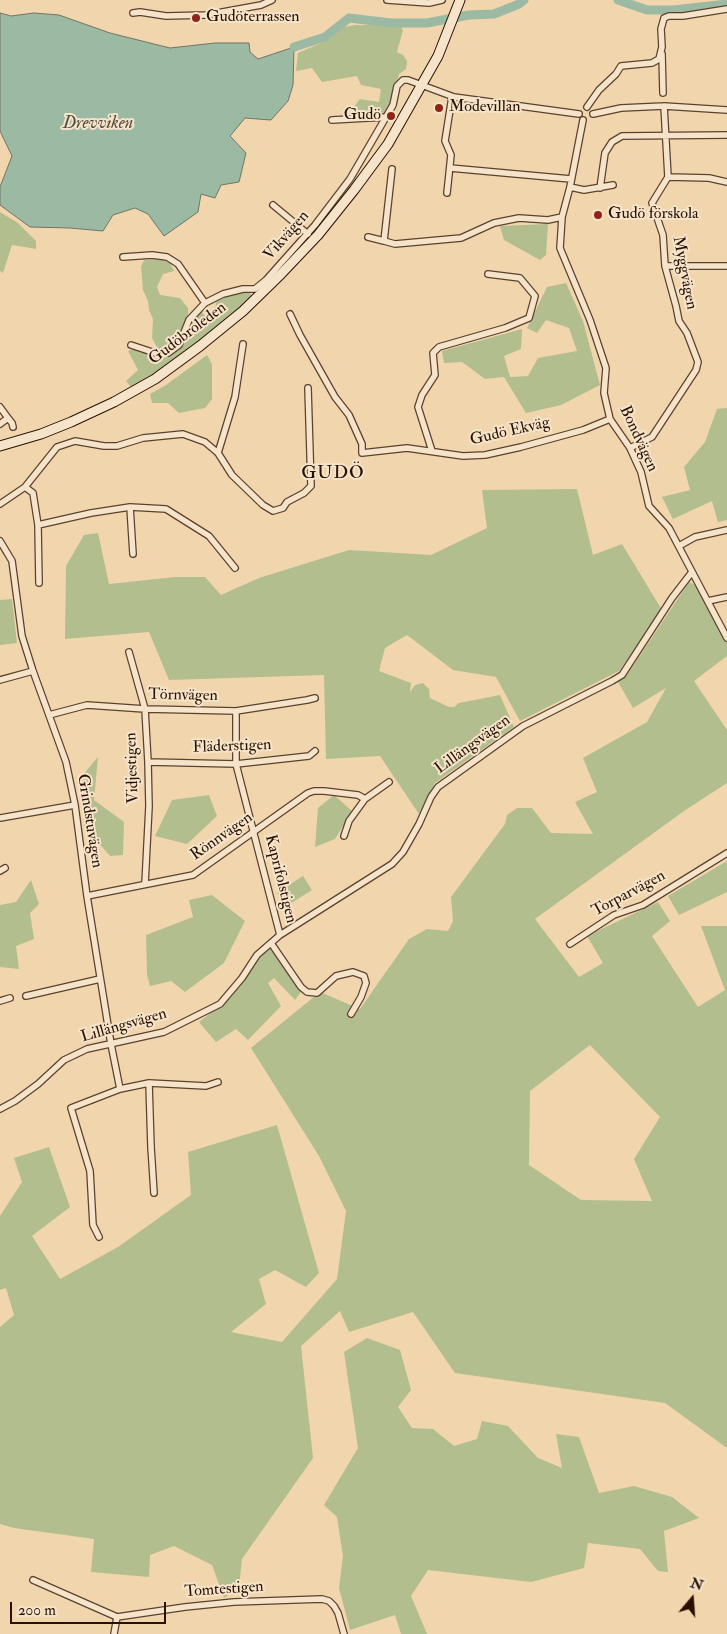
<!DOCTYPE html>
<meta charset="utf-8">
<style>
body{margin:0}
#map{position:relative;width:727px;height:1634px;overflow:hidden;background:#f1d5ad;font-family:"IM FELL Double Pica",serif}
canvas{display:block}
.north{position:absolute;left:667px;top:1574px;width:50px;height:50px;-webkit-text-stroke:4px #f6e4ca;paint-order:stroke;rotate:18deg;font-size:14px;font-weight:700;line-height:20px;text-align:center;color:#291003}
.north::after{content:'';display:block;margin:auto;width:18px;height:22px;background:#291003;clip-path:polygon(50% 0,100% 100%,50% 72%,0 100%)}
.scale{position:absolute;left:10px;top:1602px;width:156px;height:22px;box-sizing:border-box;border:2px solid #291003;border-top:0;padding-left:6px;font-size:15px;line-height:18px;white-space:nowrap;color:#291003;-webkit-text-stroke:4px #f6e4ca;paint-order:stroke}
</style>
<div id="map">
<canvas width="727" height="1634"></canvas>
<div class="north">N</div>
<div class="scale">200 m</div>
</div>
<script>
const context = document.querySelector('canvas').getContext('2d');
context.lineJoin = 'round';
function fillPath(path, color) { context.fillStyle = color; context.fill(path, 'evenodd'); }
const shape = rows => new Path2D(rows.map(r => 'M' + r).join(''));
function stroke(path, color, width, dash) { context.strokeStyle = color; context.lineWidth = width; context.lineCap = dash ? 'butt' : 'round'; context.setLineDash(dash || []); context.stroke(path); }
function write(font, color, halo, rows, align = 'center') {
  context.font = font + ' "IM FELL Double Pica",serif'; context.lineWidth = 4; context.setLineDash([]); context.textBaseline = 'middle'; context.strokeStyle = halo; context.fillStyle = color; for (const [text, x, y, turn = 0] of rows) {
    context.save(); context.translate(x, y); context.rotate((+turn || 0) * Math.PI / 180); context.textAlign = isNaN(turn) ? turn : align; if (halo) context.strokeText(text, 0, 0); context.fillText(text, 0, 0); context.restore();
  }
}
const green = shape([
 [356,25,400,25,403,30,397,52,403,55,407,61,406,69,399,74,392,103,384,114,359,116,352,109,360,99,379,102,381,89,361,85,357,76,322,82,312,68,296,71,298,53,330,39,343,27],
 [0,212,18,223,36,241,36,249,12,245,3,273,0,271],
 [548,224,546,255,540,260,504,240,500,226],
 [161,259,170,263,174,271,163,274,157,287,160,295,180,298,188,308,188,316,174,344,169,348,159,351,152,338,153,319,149,310,148,301,143,290,141,267,144,260],
 [566,283,583,321,600,385,561,405,526,413,504,377,485,379,462,362,444,363,442,351,522,329,521,349,504,356,510,377,528,376,538,358,577,351,569,328,546,320,537,333,527,328,547,287],
 [249,291,252,296,216,329,160,371,131,387,126,381,138,370,128,351,134,349,161,359,173,354,184,342,192,320,201,311,206,317,215,311,216,302,234,293],
 [207,355,212,364,212,399,205,408,179,413,168,403,152,403,150,394,166,385],
 [727,408,727,520,718,522,712,501,673,519,662,497,690,490,684,467,705,442,717,409],
 [577,489,593,555,622,544,662,610,619,671,520,721,496,677,453,670,407,635,385,648,379,671,411,683,410,692,415,685,423,683,429,689,430,698,449,707,454,707,459,703,500,695,514,727,435,783,419,814,380,756,326,759,324,675,169,680,149,632,65,639,66,566,84,535,98,533,109,584,175,577,205,577,221,595,259,578,349,550,431,555,487,528,482,490],
 [689,582,696,585,727,642,727,656,694,681,727,730,727,783,684,811,535,919,579,977,603,963,587,936,658,902,670,921,652,936,698,1007,725,990,701,926,727,926,727,1448,665,1403,455,1373,413,1312,349,1332,340,1311,301,1346,313,1458,242,1559,239,1587,224,1598,212,1565,174,1546,150,1555,149,1577,91,1572,94,1539,14,1528,0,1524,0,1327,14,1315,6,1288,0,1290,0,1216,22,1182,14,1158,49,1147,70,1207,32,1236,60,1279,118,1247,191,1195,188,1152,277,1125,319,1273,306,1287,275,1270,259,1279,266,1304,231,1332,282,1342,337,1279,346,1211,319,1156,251,1048,320,992,360,1009,409,939,427,929,448,931,453,921,451,897,505,824,507,815,517,808,532,808,551,833,593,834,575,802,597,792,583,758,647,722,666,688,633,708,618,682,627,675],
 [590,1045,660,1117,634,1159,652,1201,581,1200,529,1165,530,1091],
 [12,599,17,643,0,645,0,600],
 [98,757,94,800,124,822,123,855,110,856,84,826,82,776],
 [209,795,217,816,187,844,155,836,172,800],
 [334,795,352,811,335,839,315,847,318,808],
 [727,861,727,892,679,915,668,896],
 [303,876,312,890,285,907,277,893],
 [31,880,39,904,30,913,34,939,16,946,19,969,0,967,0,905,16,902],
 [212,895,245,921,224,963,185,992,171,981,150,986,147,974,146,935,193,917,189,900],
 [271,947,302,990,295,1000,274,978,268,983,281,1006,248,1040,236,1029,216,1042,199,1022,232,996,255,961],
 [367,1338,400,1350,411,1390,398,1407,412,1428,433,1429,454,1446,477,1439,482,1421,508,1426,538,1458,562,1468,556,1434,579,1437,599,1493,634,1486,672,1497,699,1518,664,1531,668,1572,658,1571,640,1549,588,1543,584,1568,531,1582,428,1570,411,1596,427,1634,401,1634,395,1615,350,1630,339,1588,343,1556,337,1517,324,1505,358,1448,344,1352]
]);
const water = shape([
 [0,13,11,16,34,13,59,15,110,33,170,48,215,43,249,43,250,52,258,59,294,47,293,85,288,101,271,120,245,118,230,136,246,153,239,182,221,185,215,198,201,194,198,212,164,236,148,214,135,208,113,215,103,231,70,228,30,227,0,205,0,187,12,156,0,131,0,13]
]);
const river = shape([
 [618,0,647,10,674,10,727,4],
 [294,47,325,37,349,18,391,23,427,23,469,15,494,14,519,4,524,0]
]);
const minor = shape([
 [387,0,429,3,442,0],
 [133,13,140,12,166,16,206,15,261,5,272,0],
 [662,54,663,93],
 [587,107,599,90,616,74,621,66,652,63,659,59,662,47,661,29,664,18,669,16,683,16,727,9],
 [593,114,621,108,664,106,727,110],
 [332,120,386,117],
 [583,120,570,187,562,217,560,248,590,320,606,368,604,393,610,419,630,448,641,472,649,506,669,528,727,638],
 [450,168,571,179],
 [392,169,384,241,395,244,461,238,494,223,519,218,548,220,562,217],
 [668,177,709,178,727,182],
 [570,187,584,190,613,185],
 [600,188,605,153,612,142,622,136,727,135],
 [447,193,451,155,445,141,452,97],
 [273,205,308,234],
 [368,237,384,241],
 [123,257,152,255,167,257,178,264,205,303],
 [665,266,727,266],
 [290,314,300,335,335,397,349,415,362,444,362,453,407,448,463,456,485,455,521,447,583,430,610,419],
 [131,345,155,353,168,353,179,345,189,320,205,303,223,294,243,289,255,289,266,280,315,225,350,179,393,105,397,86,403,80,408,80,454,97,579,114],
 [0,407,8,418,0,424],
 [8,418,12,423,13,427],
 [630,448,652,437,696,370,698,362,687,333,679,321,676,306,665,266,663,235,652,203,668,177,664,106],
 [432,451,418,407,422,395,435,375,433,353,439,347,505,328,529,318,535,296,520,278,488,274],
 [218,453,235,397,243,344],
 [25,487,33,493,38,525,39,583],
 [0,504,25,487,57,447,75,441,104,446,117,446,143,438,183,434,205,442,218,453,232,475,263,505,273,511,283,508,287,502,304,493,311,486,308,388],
 [130,507,133,554],
 [38,525,91,513,130,507,166,509,209,536,235,568],
 [0,541,12,561,22,636,33,671,66,762,75,805,87,896,111,1044,120,1089],
 [679,546,695,537,727,530],
 [708,601,727,597],
 [129,652,145,709,148,762,149,806,145,884],
 [0,680,33,671],
 [236,711,236,764,280,935],
 [49,715,87,705,145,709,236,711,307,700,315,698],
 [148,762,236,764,309,756,315,751],
 [0,818,75,805],
 [344,836,349,821,365,799],
 [0,871,5,868],
 [87,896,193,875,308,793,314,791,324,791,358,795,365,799,389,782],
 [271,943,301,987,307,992,317,993,336,976,353,972,364,976,366,983,361,997,351,1014],
 [570,944,614,915,643,905,727,853],
 [26,996,100,979],
 [0,1001,10,998],
 [149,1083,151,1147,154,1193],
 [0,1109,15,1101,38,1084,64,1060,87,1049,164,1032,220,1004,242,978,257,955,280,935,392,864,403,852,419,824,431,797,438,787,523,726,612,681,622,675,672,598,692,572],
 [99,1237,93,1225,90,1171,71,1108,120,1089,149,1083,206,1086,218,1082],
 [33,1580,117,1617,185,1607,234,1602,322,1599,329,1601,334,1606,338,1613,344,1634],
 [114,1634,117,1617]
]);
const secondary = shape([
 [0,446,41,434,71,422,114,402,155,379,200,346,243,311,281,274,318,235,354,190,388,144,438,56,460,0]
]);
const markers = [
 [196,18,5,"#8f2418"],
 [439,108,5,"#8f2418"],
 [391,116,5,"#8f2418"],
 [598,215,5,"#8f2418"]
];
const poiNames = [
 ["Gudöterrassen",206,18],
 ["Modevillan",449,108],
 ["Gudö",381,116,"right"],
 ["Gudö förskola",608,215]
];
const streetNames = [
 ["Vikvägen",287,236,-49],
 ["Myggvägen",684,273,79],
 ["Gudöbroleden",188,334,-37],
 ["Gudö Ekväg",510,432,-13],
 ["Bondvägen",638,439,65],
 ["Törnvägen",183,696,1],
 ["Lillängsvägen",473,745,-36],
 ["Fläderstigen",232,747,-2],
 ["Vidjestigen",133,768,-92],
 ["Grindstuvägen",89,821,81],
 ["Rönnvägen",222,837,-35],
 ["Kaprifolstigen",280,879,76],
 ["Torparvägen",629,894,-28],
 ["Lillängsvägen",124,1026,-16],
 ["Tomtestigen",224,1590,-4]
];
const waterNames = [
 ["Drevviken",98,124]
];
const neighbourhoodNames = [
 ["GUDÖ",333,474]
];
fillPath(green, '#b3be8f');
fillPath(water, '#9cb9a4');
stroke(water, '#6e7564', 1);
stroke(river, '#9cb9a4', 9);
stroke(minor, '#5b412e', 8);
stroke(secondary, '#291003', 11);
stroke(minor, '#f6e4ca', 5.5);
stroke(secondary, '#f6e4ca', 9);
for (const [x, y, r, color] of markers) { const dot = new Path2D(); dot.arc(x, y, r, 0, 2 * Math.PI); context.fillStyle = color; context.fill(dot); stroke(dot, '#f6e4ca', 2); }
write('16px', '#291003', '#f6e4ca', poiNames, 'left');
write('16px', '#291003', '#f6e4ca', streetNames);
write('italic 18px', '#514b3b', '#f6e4ca', waterNames);
context.letterSpacing = '1px';
write('18px', '#291003', '#f6e4ca', neighbourhoodNames);
context.letterSpacing = '0px';
</script>
